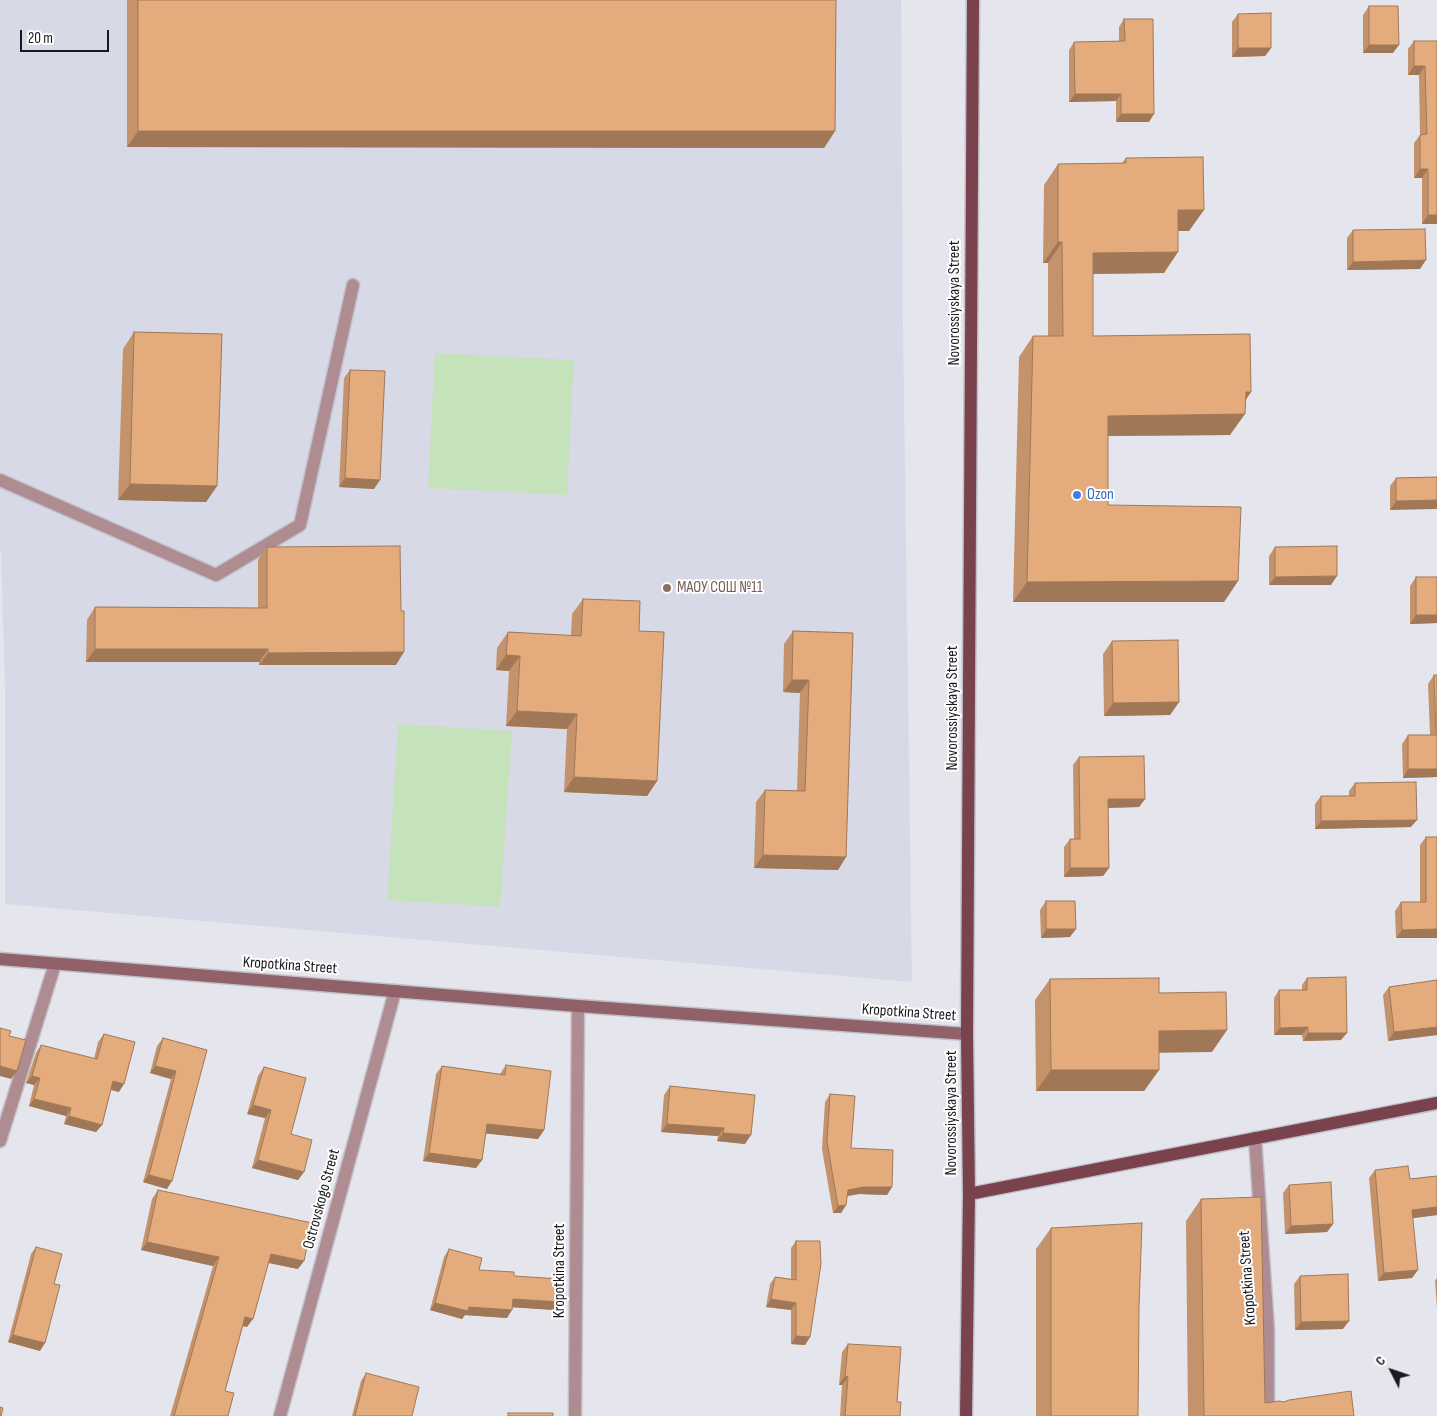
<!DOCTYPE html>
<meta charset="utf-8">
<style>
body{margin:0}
#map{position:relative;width:1437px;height:1416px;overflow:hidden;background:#e5e6ed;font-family:"Sofia Sans Condensed",sans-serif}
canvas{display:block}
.north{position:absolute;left:1367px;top:1346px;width:50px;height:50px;-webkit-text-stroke:4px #fff;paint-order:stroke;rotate:311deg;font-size:14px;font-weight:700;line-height:20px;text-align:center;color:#1a1a1d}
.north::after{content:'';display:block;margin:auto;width:18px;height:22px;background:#1a1a1d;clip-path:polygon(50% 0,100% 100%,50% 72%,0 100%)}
.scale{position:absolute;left:20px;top:30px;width:89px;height:22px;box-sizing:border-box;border:2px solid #1a1a1d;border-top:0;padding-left:6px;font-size:15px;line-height:18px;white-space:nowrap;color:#1a1a1d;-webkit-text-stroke:4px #fff;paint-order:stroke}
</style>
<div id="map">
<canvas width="1437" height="1416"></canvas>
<div class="north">С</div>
<div class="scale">20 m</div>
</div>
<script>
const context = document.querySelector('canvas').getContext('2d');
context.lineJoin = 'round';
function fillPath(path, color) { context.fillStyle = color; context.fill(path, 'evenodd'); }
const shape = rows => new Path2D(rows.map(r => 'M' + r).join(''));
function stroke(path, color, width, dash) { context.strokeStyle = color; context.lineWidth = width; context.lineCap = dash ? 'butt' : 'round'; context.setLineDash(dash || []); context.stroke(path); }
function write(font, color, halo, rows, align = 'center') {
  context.font = font + ' "Sofia Sans Condensed",sans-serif'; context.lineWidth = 4; context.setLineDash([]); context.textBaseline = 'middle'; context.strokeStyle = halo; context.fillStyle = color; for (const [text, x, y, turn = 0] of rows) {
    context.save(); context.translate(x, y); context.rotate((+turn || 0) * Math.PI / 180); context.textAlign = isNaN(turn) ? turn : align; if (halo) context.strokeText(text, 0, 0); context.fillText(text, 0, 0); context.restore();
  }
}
const built = shape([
 [0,0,901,0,903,324,912,982,5,904,5,687,1,553,0,552]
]);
const green = shape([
 [435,353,574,360,567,495,428,488],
 [398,724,512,731,500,907,387,900]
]);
const service = shape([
 [0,480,216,575,300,525,353,285]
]);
const minor = shape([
 [1255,1138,1268,1330,1268,1416],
 [0,1141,55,964],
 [280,1416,395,991],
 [575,1416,578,1006]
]);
const secondary = shape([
 [0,959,578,1006,967,1034]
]);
const primary = shape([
 [969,1194,1437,1103],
 [966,1416,969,1194,967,1034,973,0]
]);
const wall = shape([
 [127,0,836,0,835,131,824,148,127,147],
 [1369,6,1393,53,1363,53,1363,15],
 [1238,14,1271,48,1265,56,1232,57,1232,22],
 [1124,19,1149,122,1116,122,1116,101,1069,102,1069,50,1074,42,1119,41,1119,27],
 [1414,41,1437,41,1437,224,1422,224,1422,178,1414,178,1414,143,1420,135,1419,75,1408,75,1408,49],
 [1126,158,1189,231,1178,231,1164,273,1093,274,1093,336,1245,400,1230,435,1108,436,1108,505,1238,581,1224,602,1013,602,1019,357,1033,336,1048,336,1048,263,1043,263,1044,185,1058,164,1122,163],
 [1353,230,1420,269,1347,270,1347,238],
 [134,332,217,486,206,502,118,500,123,349],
 [350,370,374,489,339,487,344,378],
 [1437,477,1390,510,1390,486,1396,478],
 [267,547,396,665,259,665,259,662,86,662,87,620,95,607,258,608,258,560],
 [1275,547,1331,585,1269,585,1269,556],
 [1416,577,1437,623,1410,624,1410,586],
 [583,599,639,631,657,781,647,796,564,792,567,729,506,726,509,671,496,670,497,648,508,632,571,636,572,614],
 [793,631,853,633,846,857,838,870,754,868,756,802,765,790,797,791,800,693,783,692,784,644],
 [1112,641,1179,702,1170,715,1104,716,1103,654],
 [1434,675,1437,777,1403,778,1402,744,1408,735,1430,735,1428,684],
 [1079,757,1145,799,1139,807,1108,808,1109,868,1103,876,1064,877,1064,847,1070,839,1074,839,1073,765],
 [1355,783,1411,827,1315,829,1315,804,1321,796,1349,796,1349,791],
 [1426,837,1437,938,1396,938,1395,911,1401,902,1420,902,1420,845],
 [1046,901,1070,937,1041,938,1040,910],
 [1307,978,1341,1040,1303,1041,1302,1035,1274,1035,1274,998,1279,990,1302,990,1302,985],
 [1050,979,1159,993,1212,1052,1159,1052,1159,1070,1144,1091,1036,1091,1035,1000],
 [1437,980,1437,1035,1388,1041,1383,995,1389,987],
 [104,1034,119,1092,111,1090,102,1125,96,1132,64,1124,66,1116,29,1106,34,1085,26,1083,36,1053,41,1045,94,1059,98,1042],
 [163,1038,207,1050,167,1189,143,1182,171,1079,150,1073,157,1046],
 [506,1065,544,1130,538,1139,486,1133,482,1160,476,1168,423,1161,436,1074,442,1066,500,1074],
 [264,1067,291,1134,304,1172,298,1180,252,1168,265,1118,247,1114,258,1076],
 [670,1086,745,1144,717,1141,718,1136,661,1132,664,1095],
 [830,1094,851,1148,892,1187,887,1195,859,1194,847,1196,846,1205,841,1213,833,1213,822,1149,825,1102],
 [1375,1170,1410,1179,1437,1176,1437,1215,1413,1218,1412,1278,1378,1281,1369,1178],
 [1289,1185,1333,1224,1327,1232,1285,1234,1283,1193],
 [158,1190,298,1269,268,1263,247,1327,243,1326,225,1391,228,1416,170,1416,213,1266,141,1250,152,1199],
 [1201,1199,1265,1403,1354,1416,1188,1416,1186,1221],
 [1051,1228,1138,1416,1036,1416,1036,1249],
 [796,1241,810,1337,805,1345,791,1344,791,1310,766,1307,770,1284,775,1277,791,1279,791,1248],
 [36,1247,54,1284,40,1351,8,1342,31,1254],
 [449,1249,479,1270,514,1276,560,1302,555,1310,512,1307,507,1318,465,1315,462,1319,430,1310,444,1257],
 [1300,1276,1343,1329,1295,1330,1294,1284],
 [1437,1278,1437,1309,1435,1281],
 [848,1344,897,1402,900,1416,840,1416,842,1385,839,1385,842,1352],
 [366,1373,412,1416,352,1416,361,1381]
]);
const shadedWall = shape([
 [1369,45,1399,45,1393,53,1363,53],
 [1238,48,1271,48,1265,56,1232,57],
 [1414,66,1425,66,1419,75,1408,75],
 [1075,94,1121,94,1116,101,1069,102],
 [1121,114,1154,114,1149,122,1116,122],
 [138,131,835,131,824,148,127,147],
 [1420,169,1428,169,1422,178,1414,178],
 [1178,210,1204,210,1189,231,1164,231],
 [1428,215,1437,215,1437,224,1422,224],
 [1058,242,1062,242,1048,263,1043,263],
 [1178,252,1164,273,1078,274,1093,253],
 [1426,260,1420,269,1347,270,1353,262],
 [1246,392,1251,392,1237,413],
 [1245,414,1230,435,1093,436,1108,416],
 [345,478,380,480,374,489,339,487],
 [130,484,217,486,206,502,118,500],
 [1437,500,1437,509,1390,510,1396,501],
 [1337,576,1331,585,1269,585,1275,577],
 [1238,581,1224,602,1013,602,1027,582],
 [1416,615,1437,615,1437,623,1410,624],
 [95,649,268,649,259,662,86,662],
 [404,652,396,665,259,665,268,653],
 [506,655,520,656,509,671,496,670],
 [792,680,809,680,800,693,783,692],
 [1179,702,1170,715,1104,716,1113,703],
 [517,711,577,714,567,729,506,726],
 [1408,769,1437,769,1437,777,1403,778],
 [574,777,657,781,647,796,564,792],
 [1108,799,1145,799,1139,807,1102,808],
 [1417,820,1411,827,1315,829,1321,821],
 [763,855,846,857,838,870,754,868],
 [1070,868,1109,868,1103,876,1064,877],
 [1046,929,1076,929,1070,937,1041,938],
 [1437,929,1437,938,1396,938,1402,930],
 [1308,1027,1302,1035,1274,1035,1280,1028],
 [1437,1027,1437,1035,1388,1041,1394,1032],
 [1227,1030,1212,1052,1144,1053,1159,1031],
 [1308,1033,1347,1033,1341,1040,1303,1041],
 [0,1066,17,1071,11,1079,0,1076],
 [155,1066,176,1071,171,1079,150,1073],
 [1051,1070,1159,1070,1144,1091,1036,1091],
 [32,1076,40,1078,34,1085,26,1083],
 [113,1081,124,1084,119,1092,108,1089],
 [34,1099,71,1108,66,1116,29,1106],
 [253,1105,271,1110,265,1118,247,1114],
 [69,1116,102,1125,96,1132,64,1124],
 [487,1124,544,1130,538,1139,481,1133],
 [667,1124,724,1128,718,1136,661,1132],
 [723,1133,751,1135,745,1144,717,1141],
 [429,1153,482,1160,476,1168,423,1161],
 [258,1160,304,1172,298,1180,252,1168],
 [149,1175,172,1181,167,1189,143,1182],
 [864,1187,892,1187,887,1195,859,1194,842,1197,848,1190],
 [846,1205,841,1213,833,1213,838,1206],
 [1437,1207,1437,1215,1406,1219,1412,1210],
 [1333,1224,1327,1232,1285,1234,1291,1226],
 [147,1242,219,1257,213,1266,141,1250],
 [271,1254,304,1261,298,1269,265,1262],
 [1418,1270,1412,1278,1378,1281,1384,1273],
 [513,1299,560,1302,555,1310,507,1307],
 [771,1299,796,1303,791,1310,766,1307],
 [435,1303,512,1310,507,1318,465,1315,462,1319,430,1310],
 [245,1317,253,1319,247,1327,239,1325],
 [1349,1321,1343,1329,1295,1330,1301,1322],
 [13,1335,45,1343,40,1351,8,1342],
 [796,1336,810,1337,805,1345,791,1344],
 [845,1376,848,1377,842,1385,839,1385]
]);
const building = shape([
 [138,0,836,0,835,131,138,131,138,0],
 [1369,6,1398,6,1399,45,1369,45,1369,6],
 [1271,13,1271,48,1238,48,1238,14,1271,13],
 [1124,19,1153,19,1154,114,1121,114,1121,94,1075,94,1074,42,1125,41,1124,19],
 [1414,41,1437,41,1437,215,1428,215,1428,169,1420,169,1420,135,1427,134,1425,66,1414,66,1414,41],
 [1203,157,1204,210,1178,210,1178,252,1093,253,1093,336,1250,334,1251,392,1246,392,1245,414,1108,416,1108,505,1241,507,1238,581,1027,582,1033,336,1063,336,1062,242,1058,242,1058,164,1126,163,1126,158,1203,157],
 [1425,229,1426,260,1353,262,1353,230,1425,229],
 [134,332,222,334,217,486,130,484,134,332],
 [350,370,385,371,380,480,345,478,350,370],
 [1437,477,1437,500,1396,501,1396,478,1437,477],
 [400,546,401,611,404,611,404,652,268,653,268,649,95,649,95,607,267,608,267,547,400,546],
 [1337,546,1337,576,1275,577,1275,547,1337,546],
 [1416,577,1437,577,1437,615,1416,615,1416,577],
 [583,599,640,601,639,631,664,632,657,781,574,777,577,714,517,711,520,656,506,655,508,632,581,636,583,599],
 [793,631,853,633,846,857,763,855,765,790,805,791,809,680,792,680,793,631],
 [1178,640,1179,702,1113,703,1112,641,1178,640],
 [1434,675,1437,675,1437,769,1408,769,1408,735,1436,735,1434,675],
 [1144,756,1145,799,1108,799,1109,868,1070,868,1070,839,1080,839,1079,757,1144,756],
 [1416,782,1417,820,1321,821,1321,796,1355,796,1355,783,1416,782],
 [1426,837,1437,837,1437,929,1402,930,1401,902,1426,902,1426,837],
 [1046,901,1075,901,1076,929,1046,929,1046,901],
 [1346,977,1347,1033,1308,1033,1308,1027,1280,1028,1279,990,1307,990,1307,978,1346,977],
 [1159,978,1159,993,1226,992,1227,1030,1159,1031,1159,1070,1051,1070,1050,979,1159,978],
 [1437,980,1437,1027,1394,1032,1389,987,1437,980],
 [0,1028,11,1031,9,1036,26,1040,17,1071,0,1066,0,1028],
 [104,1034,135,1042,124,1084,113,1081,102,1125,69,1116,71,1108,34,1099,40,1078,32,1076,41,1045,97,1059,104,1034],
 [163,1038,207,1050,172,1181,149,1175,176,1071,155,1066,163,1038],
 [506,1065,551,1071,544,1130,487,1124,482,1160,429,1153,442,1066,505,1075,506,1065],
 [264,1067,306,1078,291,1134,312,1140,304,1172,258,1160,271,1110,253,1105,264,1067],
 [670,1086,755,1095,751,1135,723,1133,724,1128,667,1124,670,1086],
 [830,1094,855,1096,851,1148,893,1150,892,1187,864,1187,848,1190,846,1205,838,1206,827,1142,830,1094],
 [1408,1166,1410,1179,1437,1176,1437,1207,1412,1210,1418,1270,1384,1273,1375,1170,1408,1166],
 [1331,1182,1333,1224,1291,1226,1289,1185,1331,1182],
 [158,1190,312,1223,304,1261,271,1254,253,1319,245,1317,225,1391,234,1393,228,1416,174,1416,219,1257,147,1242,158,1190],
 [1261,1197,1265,1403,1279,1401,1284,1402,1289,1400,1351,1391,1354,1416,1204,1416,1201,1199,1261,1197],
 [1142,1223,1139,1308,1138,1416,1051,1416,1051,1228,1142,1223],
 [796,1241,820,1241,821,1264,810,1337,796,1336,796,1303,771,1299,775,1277,796,1280,796,1241],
 [36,1247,62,1254,54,1284,60,1285,45,1343,13,1335,36,1247],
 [449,1249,482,1258,479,1270,514,1272,514,1276,561,1279,560,1302,513,1299,512,1310,469,1307,468,1311,435,1303,449,1249],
 [1348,1274,1349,1321,1301,1322,1300,1276,1348,1274],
 [848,1344,901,1347,897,1402,901,1402,900,1416,845,1416,848,1377,845,1376,848,1344],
 [366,1373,419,1387,412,1416,355,1416,366,1373],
 [0,1407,3,1408,1,1416,0,1416,0,1407],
 [508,1413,553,1413,553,1416,508,1416,508,1413]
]);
const markers = [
 [1077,495,5,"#3f7fe0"],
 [667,588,5,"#8d6e63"]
];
const streetNames = [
 ["Novorossiyskaya Street",955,303,-90],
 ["Novorossiyskaya Street",953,708,-90],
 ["Kropotkina Street",290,966,4],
 ["Kropotkina Street",909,1013,4],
 ["Novorossiyskaya Street",952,1113,-90],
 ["Ostrovskogo Street",322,1199,-75],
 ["Kropotkina Street",560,1271,-90],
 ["Kropotkina Street",1248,1278,-94]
];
const shopNames = [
 ["Ozon",1087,495]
];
const educationNames = [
 ["МАОУ СОШ №11",677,588]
];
fillPath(built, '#d7d9e7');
fillPath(green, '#c6e2bb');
stroke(service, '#c0c1c8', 15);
stroke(minor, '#c0c1c8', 15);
stroke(secondary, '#c0c1c8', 15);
stroke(primary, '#c0c1c8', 15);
stroke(service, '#ae8c91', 12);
stroke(minor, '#ae8c91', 12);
stroke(secondary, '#906168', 12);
stroke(primary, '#79424c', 12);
fillPath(wall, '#c4936b');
fillPath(shadedWall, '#a07857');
fillPath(building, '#e4ab7c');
stroke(building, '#a07857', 1);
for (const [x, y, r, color] of markers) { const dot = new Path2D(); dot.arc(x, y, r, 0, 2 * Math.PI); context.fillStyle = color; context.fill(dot); stroke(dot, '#fff', 2); }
write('16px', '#1a1a1d', '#fff', streetNames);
write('16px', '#366cbe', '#fff', shopNames, 'left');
write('16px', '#785e54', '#fff', educationNames, 'left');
</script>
